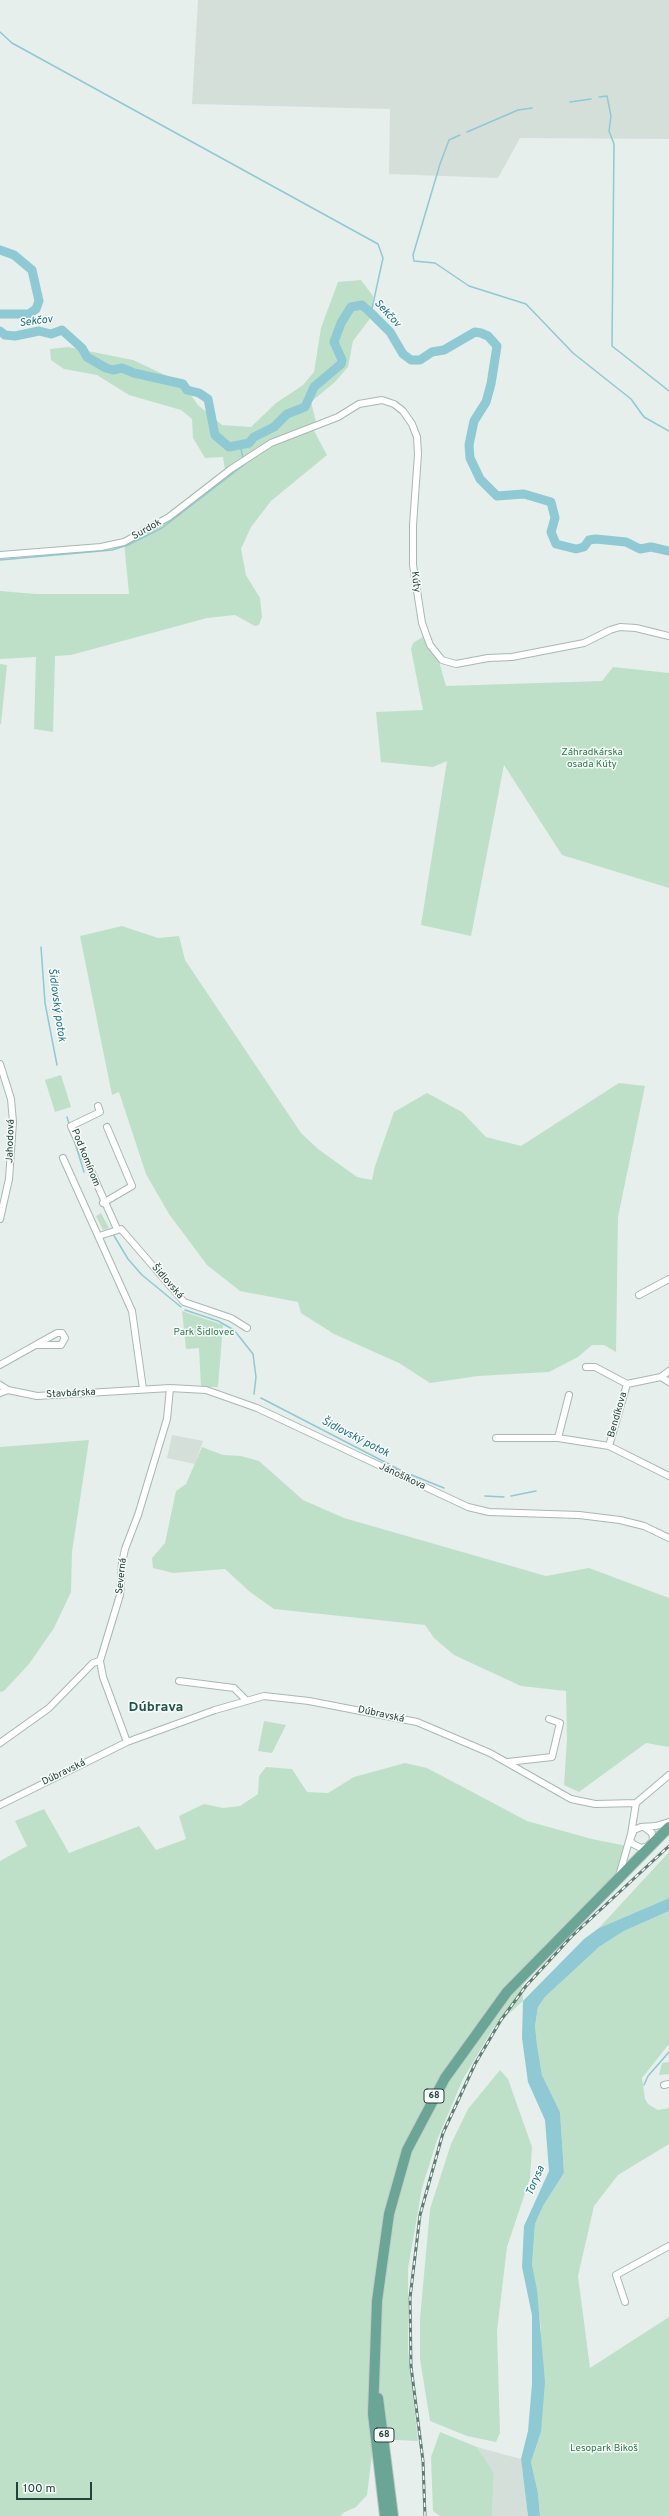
<!DOCTYPE html>
<meta charset="utf-8">
<style>
body{margin:0}
#map{position:relative;width:669px;height:2516px;overflow:hidden;background:#e6efeb;font-family:Overpass,sans-serif}
canvas{display:block}
.scale{position:absolute;left:16px;top:2482px;width:76px;height:18px;box-sizing:border-box;border:2px solid #24423a;border-top:0;padding-left:5px;font-size:12px;line-height:14px;white-space:nowrap;color:#24423a;-webkit-text-stroke:3px #f7fbf9;paint-order:stroke}
</style>
<div id="map">
<canvas width="669" height="2516"></canvas>
<div class="scale">100 m</div>
</div>
<script>
const context = document.querySelector('canvas').getContext('2d');
context.lineJoin = 'round';
function fillPath(path, color) { context.fillStyle = color; context.fill(path, 'evenodd'); }
const shape = rows => new Path2D(rows.map(r => 'M' + r).join(''));
function stroke(path, color, width, dash) { context.strokeStyle = color; context.lineWidth = width; context.lineCap = dash ? 'butt' : 'round'; context.setLineDash(dash || []); context.stroke(path); }
function write(font, color, halo, rows, align = 'center') {
  context.font = font + ' Overpass,sans-serif'; context.lineWidth = 3; context.setLineDash([]); context.textBaseline = 'middle'; context.strokeStyle = halo; context.fillStyle = color; for (const [text, x, y, turn = 0] of rows) {
    context.save(); context.translate(x, y); context.rotate((+turn || 0) * Math.PI / 180); context.textAlign = isNaN(turn) ? turn : align; if (halo) context.strokeText(text, 0, 0); context.fillText(text, 0, 0); context.restore();
  }
}
const built = shape([
 [198,0,669,0,669,139,520,138,498,178,389,174,390,109,192,104],
 [172,1435,203,1441,195,1464,167,1458],
 [477,2447,521,2459,528,2516,492,2516,494,2473]
]);
const green = shape([
 [361,280,373,296,372,316,353,341,348,367,335,382,311,402,316,422,313,429,327,455,271,501,251,527,241,549,246,575,260,598,262,617,259,625,255,626,235,615,207,618,71,655,55,656,53,732,34,729,36,657,0,659,0,591,36,594,129,594,124,542,163,518,225,471,223,457,205,458,193,438,192,419,181,410,129,395,97,375,64,369,51,360,50,349,68,347,133,360,182,383,198,405,222,425,251,427,276,403,303,385,314,372,321,328,338,282],
 [424,636,438,658,446,686,602,681,613,667,669,673,669,888,562,855,504,765,471,936,421,925,447,761,433,767,381,762,376,712,423,710,411,649,413,643],
 [0,664,7,665,1,724,0,724],
 [122,926,158,938,179,936,185,960,301,1133,318,1149,357,1177,372,1180,375,1166,394,1112,427,1093,462,1112,486,1137,521,1146,619,1083,645,1086,618,1217,616,1352,604,1345,592,1345,578,1357,549,1372,478,1376,430,1383,399,1363,334,1334,301,1313,298,1302,240,1291,207,1265,169,1214,146,1174,119,1092,112,1095,80,936],
 [61,1075,71,1107,55,1112,45,1080],
 [101,1213,109,1228,103,1230,96,1216],
 [182,1311,223,1325,218,1387,201,1387,199,1348,186,1349],
 [89,1440,72,1552,71,1592,54,1628,29,1664,4,1691,0,1692,0,1447],
 [202,1447,223,1455,241,1456,259,1461,303,1500,344,1518,546,1576,589,1568,669,1598,669,1747,646,1743,579,1792,564,1785,567,1739,566,1691,521,1686,454,1655,434,1638,425,1625,274,1609,250,1592,225,1569,173,1573,153,1568,152,1558,165,1543,176,1491,186,1484],
 [264,1721,286,1725,272,1753,258,1751],
 [405,1763,427,1768,527,1821,592,1839,627,1846,624,1860,638,1861,669,1830,669,1835,522,1984,523,2001,494,2027,463,2079,437,2140,422,2188,408,2269,408,2350,418,2441,374,2439,367,2495,356,2507,343,2513,341,2516,0,2516,0,1861,27,1846,15,1821,44,1809,69,1853,139,1826,156,1850,186,1839,179,1816,204,1804,223,1808,240,1806,258,1794,259,1776,266,1767,292,1769,307,1792,328,1793,354,1777],
 [669,1852,669,1898,599,1928],
 [669,1911,669,2044,642,2078,645,2099,648,2104,658,2110,669,2108,669,2144,618,2175,594,2206,578,2276,590,2368,669,2317,669,2516,540,2516,538,2493,531,2462,541,2432,541,2328,532,2265,535,2224,543,2206,564,2173,560,2112,542,2075,537,2045,535,2026,538,2007,545,1997,599,1947,624,1931],
 [669,2062,669,2074,659,2075,662,2063],
 [500,2070,508,2079,532,2147,530,2178,507,2247,497,2331,500,2433,496,2442,467,2436,430,2421,420,2359,420,2319,430,2209,451,2144,468,2109],
 [440,2432,477,2447,494,2473,492,2516,440,2516,433,2511,431,2457]
]);
const water = shape([
 [669,1898,669,1911,624,1931,599,1947,545,1997,538,2007,535,2026,537,2045,542,2075,560,2112,564,2173,543,2206,535,2224,532,2265,537,2290,545,2382,541,2432,531,2462,538,2493,540,2516,528,2516,521,2459,528,2431,532,2384,532,2315,522,2267,524,2226,549,2171,545,2120,528,2082,522,2038,523,2001,584,1939,599,1928]
]);
const stream = shape([
 [0,32,12,43,378,244,383,258,371,313],
 [599,97,607,96,611,116,609,131,614,144,612,346,669,391],
 [570,102,591,99],
 [467,132,518,110,532,108],
 [460,135,449,140,440,164,413,255,414,261,435,263,469,286,526,304,573,353,631,399,644,417,669,431],
 [240,445,243,458],
 [0,560,112,550,128,545,162,528,245,464,244,462],
 [41,947,45,1003,57,1065],
 [67,1117,84,1172],
 [113,1234,128,1259,142,1275,181,1307],
 [185,1310,218,1321,234,1330,253,1354,256,1377,254,1394],
 [261,1398,402,1471,444,1488],
 [485,1496,504,1497],
 [511,1496,536,1491],
 [644,2085,648,2076,669,2052]
]);
const river = shape([
 [0,250,14,255,32,270,39,301,36,309,29,314,0,314],
 [0,331,5,335,15,336,39,331,51,334,62,330,82,348,87,357,106,368,113,370,122,368,134,373,183,384,187,390,199,393,208,399,215,435,229,447,249,443,254,437,274,427,287,414,305,407,314,387,341,364,342,360,334,342,341,323,351,307,362,305,371,313,390,332,403,354,411,360,420,360,432,352,444,350,475,332,481,333,488,336,497,346,491,384,486,402,474,421,469,445,470,458,480,479,497,496,524,494,551,502,555,518,551,532,556,544,576,549,584,547,589,540,596,539,626,542,640,549,651,547,669,551]
]);
const street = shape([
 [0,555,101,547,124,542,169,517,231,469,271,443,338,417,359,404,382,400,394,404,403,411,412,424,417,437,418,454,413,525,413,565,422,623,430,645,442,660,456,664,488,658,512,657,584,643,610,630,620,627,636,628,669,636],
 [0,1064,11,1099,13,1122,9,1179,0,1219],
 [98,1106,100,1112,71,1126,117,1229],
 [63,1158,132,1311,143,1389],
 [103,1203,132,1186,107,1127],
 [99,1236,121,1229,184,1302,231,1318,247,1328],
 [639,1295,669,1279],
 [0,1365,57,1333,62,1333,65,1338,61,1345,36,1345],
 [586,1367,595,1367,627,1384,661,1377,669,1371],
 [661,1377,669,1382],
 [0,1385,8,1390,37,1396,170,1388,206,1390,257,1408,468,1507,489,1512,579,1515,620,1520,644,1526,669,1538],
 [0,1393,8,1390],
 [496,1438,558,1438,609,1446,669,1476],
 [558,1438,569,1395],
 [609,1446,627,1384],
 [179,1681,234,1688,246,1700],
 [127,1742,103,1677,100,1661,120,1595,122,1563,125,1549,138,1515,167,1419,170,1388],
 [0,1743,49,1708,93,1663,100,1661],
 [508,1762,552,1757,560,1723,549,1719],
 [0,1805,127,1742,215,1710,264,1696,309,1701,417,1722,490,1753,571,1799,595,1804,636,1803,669,1775],
 [644,1827,652,1833,653,1839,651,1845,641,1848,633,1844,630,1840,634,1830,641,1827,656,1826,669,1822],
 [619,1876,631,1834,636,1803],
 [664,2085,669,2084],
 [625,2302,616,2275,669,2246]
]);
const primary = shape([
 [378,2398,393,2516],
 [385,2516,373,2414,377,2301,389,2214,407,2150,445,2078,507,1992,669,1827]
]);
const rail = shape([
 [425,2516,423,2461,411,2366,410,2298,420,2215,443,2133,475,2064,501,2020,526,1986,572,1936,669,1846]
]);
const shields = [
 [434,2096,20],
 [384,2435,20]
];
const shieldNames = [
 ["68",434,2096],
 ["68",384,2435]
];
const streetNames = [
 ["Surdok",147,530,-29],
 ["Kúty",415,582,83],
 ["Jahodová",11,1141,-88],
 ["Pod komínom",85,1158,68],
 ["Šidlovská",167,1282,49],
 ["Stavbárska",71,1394,-3],
 ["Bendíkova",618,1415,-74],
 ["Jánošíkova",402,1477,25],
 ["Severná",122,1576,-84],
 ["Dúbravská",381,1715,12],
 ["Dúbravská",64,1773,-26]
];
const parkNames = [
 ["Záhradkárska",592,753],
 ["osada Kúty",592,765],
 ["Park Šidlovec",204,1333],
 ["Lesopark Bikoš",604,2449]
];
const waterNames = [
 ["Sekčov",387,314,47],
 ["Sekčov",36,322,-7],
 ["Šidlovský potok",56,1005,82],
 ["Šidlovský potok",355,1438,27],
 ["Torysa",536,2181,-66]
];
const districtNames = [
 ["Dúbrava",156,1708]
];
fillPath(built, '#d4dfda');
fillPath(green, '#bfe0c8');
fillPath(water, '#8ec9d4');
stroke(stream, '#8ec9d4', 1.5);
stroke(river, '#8ec9d4', 9);
stroke(street, '#a8b8b2', 8);
stroke(primary, '#c2cac8', 12);
stroke(street, '#fff', 6);
stroke(primary, '#6aa596', 10);
stroke(rail, '#5f7d75', 3);
stroke(rail, '#f7fbf9', 1.5, [4.5]);
for (const [x, y, w] of shields) { const box = new Path2D(); box.roundRect(x - w / 2, y - 7, w, 14, 3); context.fillStyle = '#f7fbf9'; context.fill(box); stroke(box, '#24423a', 1); }
write('bold 9px', '#24423a', null, shieldNames);
write('10px', '#24423a', '#f7fbf9', streetNames);
write('10px', '#2d7a4b', '#f7fbf9', parkNames);
write('italic 11px', '#1c6f80', '#f7fbf9', waterNames);
write('bold 14px', '#1f5548', '#f7fbf9', districtNames);
</script>
